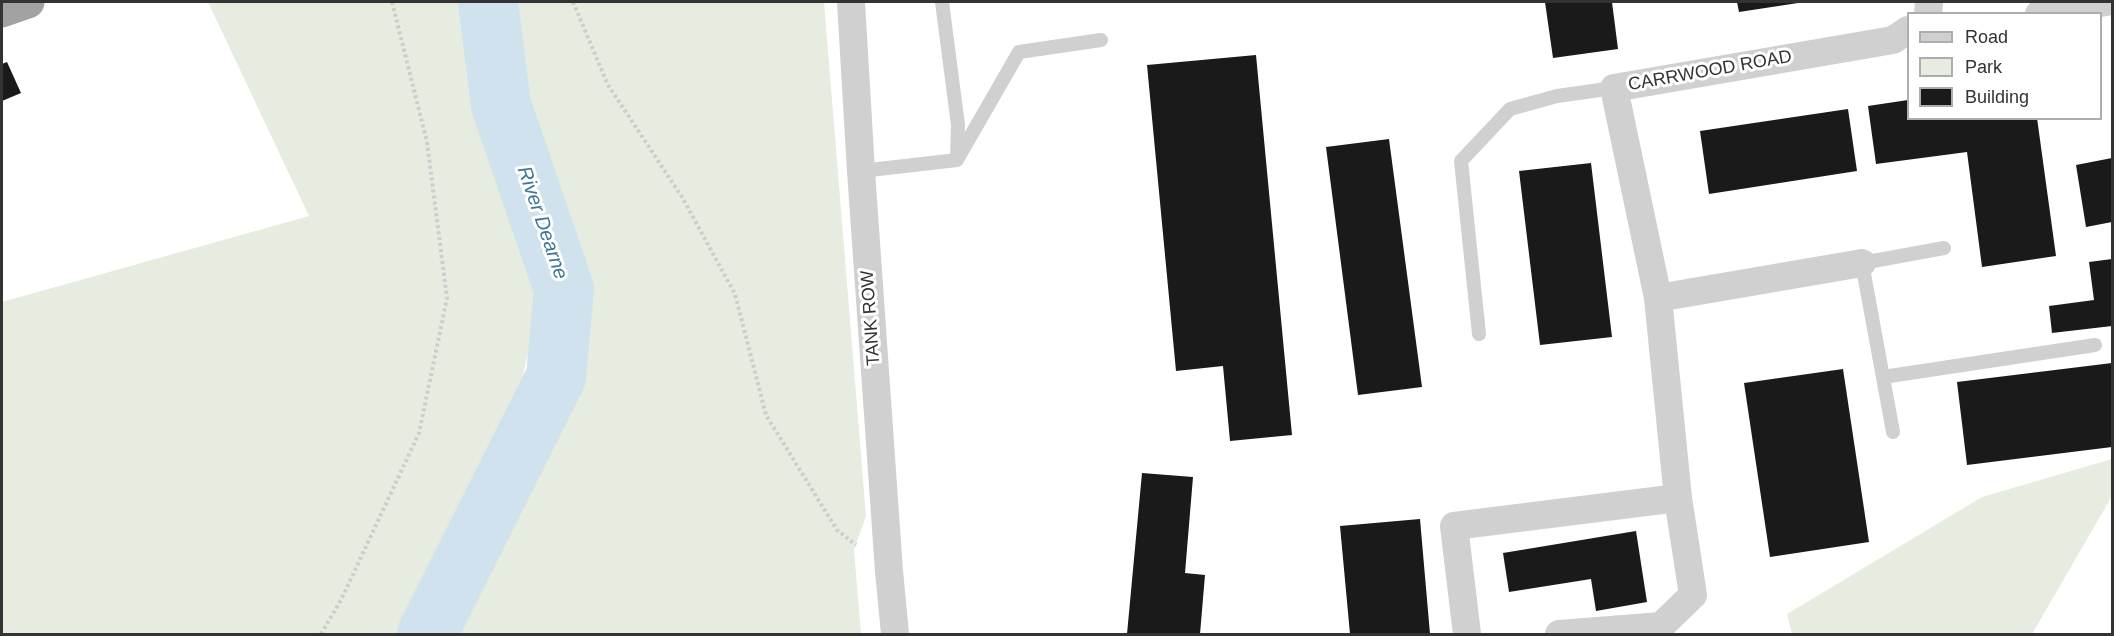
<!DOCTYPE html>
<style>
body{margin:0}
#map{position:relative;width:2114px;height:636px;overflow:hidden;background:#fff;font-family:Helvetica,sans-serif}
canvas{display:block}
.frame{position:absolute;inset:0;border:3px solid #333;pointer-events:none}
.legend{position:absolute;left:1907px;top:12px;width:195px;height:108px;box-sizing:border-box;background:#fff;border:2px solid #adadad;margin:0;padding:8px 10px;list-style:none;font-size:18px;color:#333}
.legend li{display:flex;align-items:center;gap:12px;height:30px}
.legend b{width:30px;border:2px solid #adadad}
</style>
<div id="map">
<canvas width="2114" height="636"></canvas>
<div class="frame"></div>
<ul class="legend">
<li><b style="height:8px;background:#d0d0d0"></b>Road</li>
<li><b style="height:16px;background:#e6ecdf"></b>Park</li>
<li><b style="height:16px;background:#1a1a1a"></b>Building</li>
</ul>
</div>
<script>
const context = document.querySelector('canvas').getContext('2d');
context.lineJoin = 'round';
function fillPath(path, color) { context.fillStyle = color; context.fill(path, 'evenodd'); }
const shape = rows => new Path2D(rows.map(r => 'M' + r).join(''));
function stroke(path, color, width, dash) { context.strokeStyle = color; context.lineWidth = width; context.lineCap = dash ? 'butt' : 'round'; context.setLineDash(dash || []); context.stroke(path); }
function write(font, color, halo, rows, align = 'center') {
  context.font = font + ' Helvetica,sans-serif'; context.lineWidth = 6; context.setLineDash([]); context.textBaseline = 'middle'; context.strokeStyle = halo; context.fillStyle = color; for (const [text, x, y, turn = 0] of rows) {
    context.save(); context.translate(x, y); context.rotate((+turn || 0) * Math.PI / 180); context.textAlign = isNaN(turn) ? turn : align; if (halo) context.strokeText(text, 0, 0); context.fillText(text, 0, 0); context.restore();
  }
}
const green = shape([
 [208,2,471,2,476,95,544,286,515,409,399,634,2,634,2,302,309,216],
 [500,2,824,2,866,516,854,550,861,634,446,634,569,379,581,281,520,96],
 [2112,459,2112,496,2032,634,1792,634,1787,614,1982,497]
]);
const river = shape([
 [427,634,556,377,564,289,501,105,488,2]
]);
const building = shape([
 [1545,2,1612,2,1618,49,1553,58],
 [1737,2,1798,2,1798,3,1739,12],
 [1256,55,1292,435,1230,441,1223,366,1176,371,1147,65],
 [7,62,21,93,2,101,2,64],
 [1908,100,1908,118,2037,118,2056,256,1982,267,1967,152,1876,164,1868,106],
 [1848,109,1857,171,1709,194,1700,131],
 [1389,139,1422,387,1358,395,1326,147],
 [2112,158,2112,222,2086,227,2076,165],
 [1591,163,1612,337,1540,345,1519,171],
 [2112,259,2112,326,2052,333,2049,306,2094,300,2089,262],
 [2112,363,2112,447,1967,465,1957,382],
 [1843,369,1869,542,1770,557,1744,383],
 [1142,473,1193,477,1185,573,1205,575,1200,634,1127,634],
 [1420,519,1430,634,1350,634,1340,526],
 [1636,531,1647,602,1596,611,1591,579,1509,592,1503,553]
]);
const path = shape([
 [573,2,608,85,682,197,735,294,766,415,837,530,856,545],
 [321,634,341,600,419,433,447,298,427,142,392,2]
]);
const service = shape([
 [958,158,1019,52,1101,40],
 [861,171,957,160,958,125,942,2],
 [1479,334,1461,161,1510,109,1557,96,1614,88],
 [1883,377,2095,345],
 [1893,432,1862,263,1944,248]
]);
const minor = shape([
 [851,2,861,171,889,571,895,634],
 [1928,14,1929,2],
 [2039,14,2106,2],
 [1658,298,1862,263],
 [1467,634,1454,526,1678,498],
 [1559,634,1661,626,1693,595,1678,498,1658,298,1614,88,1893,40,1908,30]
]);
const trunk = shape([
 [2,11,28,2]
]);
const streetNames = [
 ["CARRWOOD ROAD",1710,71,-10],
 ["TANK ROW",871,318,-94]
];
const waterNames = [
 ["River Dearne",542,223,71]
];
fillPath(green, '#e6ecdf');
stroke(river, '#cfe2ee', 60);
fillPath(building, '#1a1a1a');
stroke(path, '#cdcdcd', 4, [3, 3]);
stroke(service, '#d0d0d0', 14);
stroke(minor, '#d0d0d0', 28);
stroke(trunk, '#a2a2a2', 33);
write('18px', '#333', '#fff', streetNames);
write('italic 20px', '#3f7597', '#fff', waterNames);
</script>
